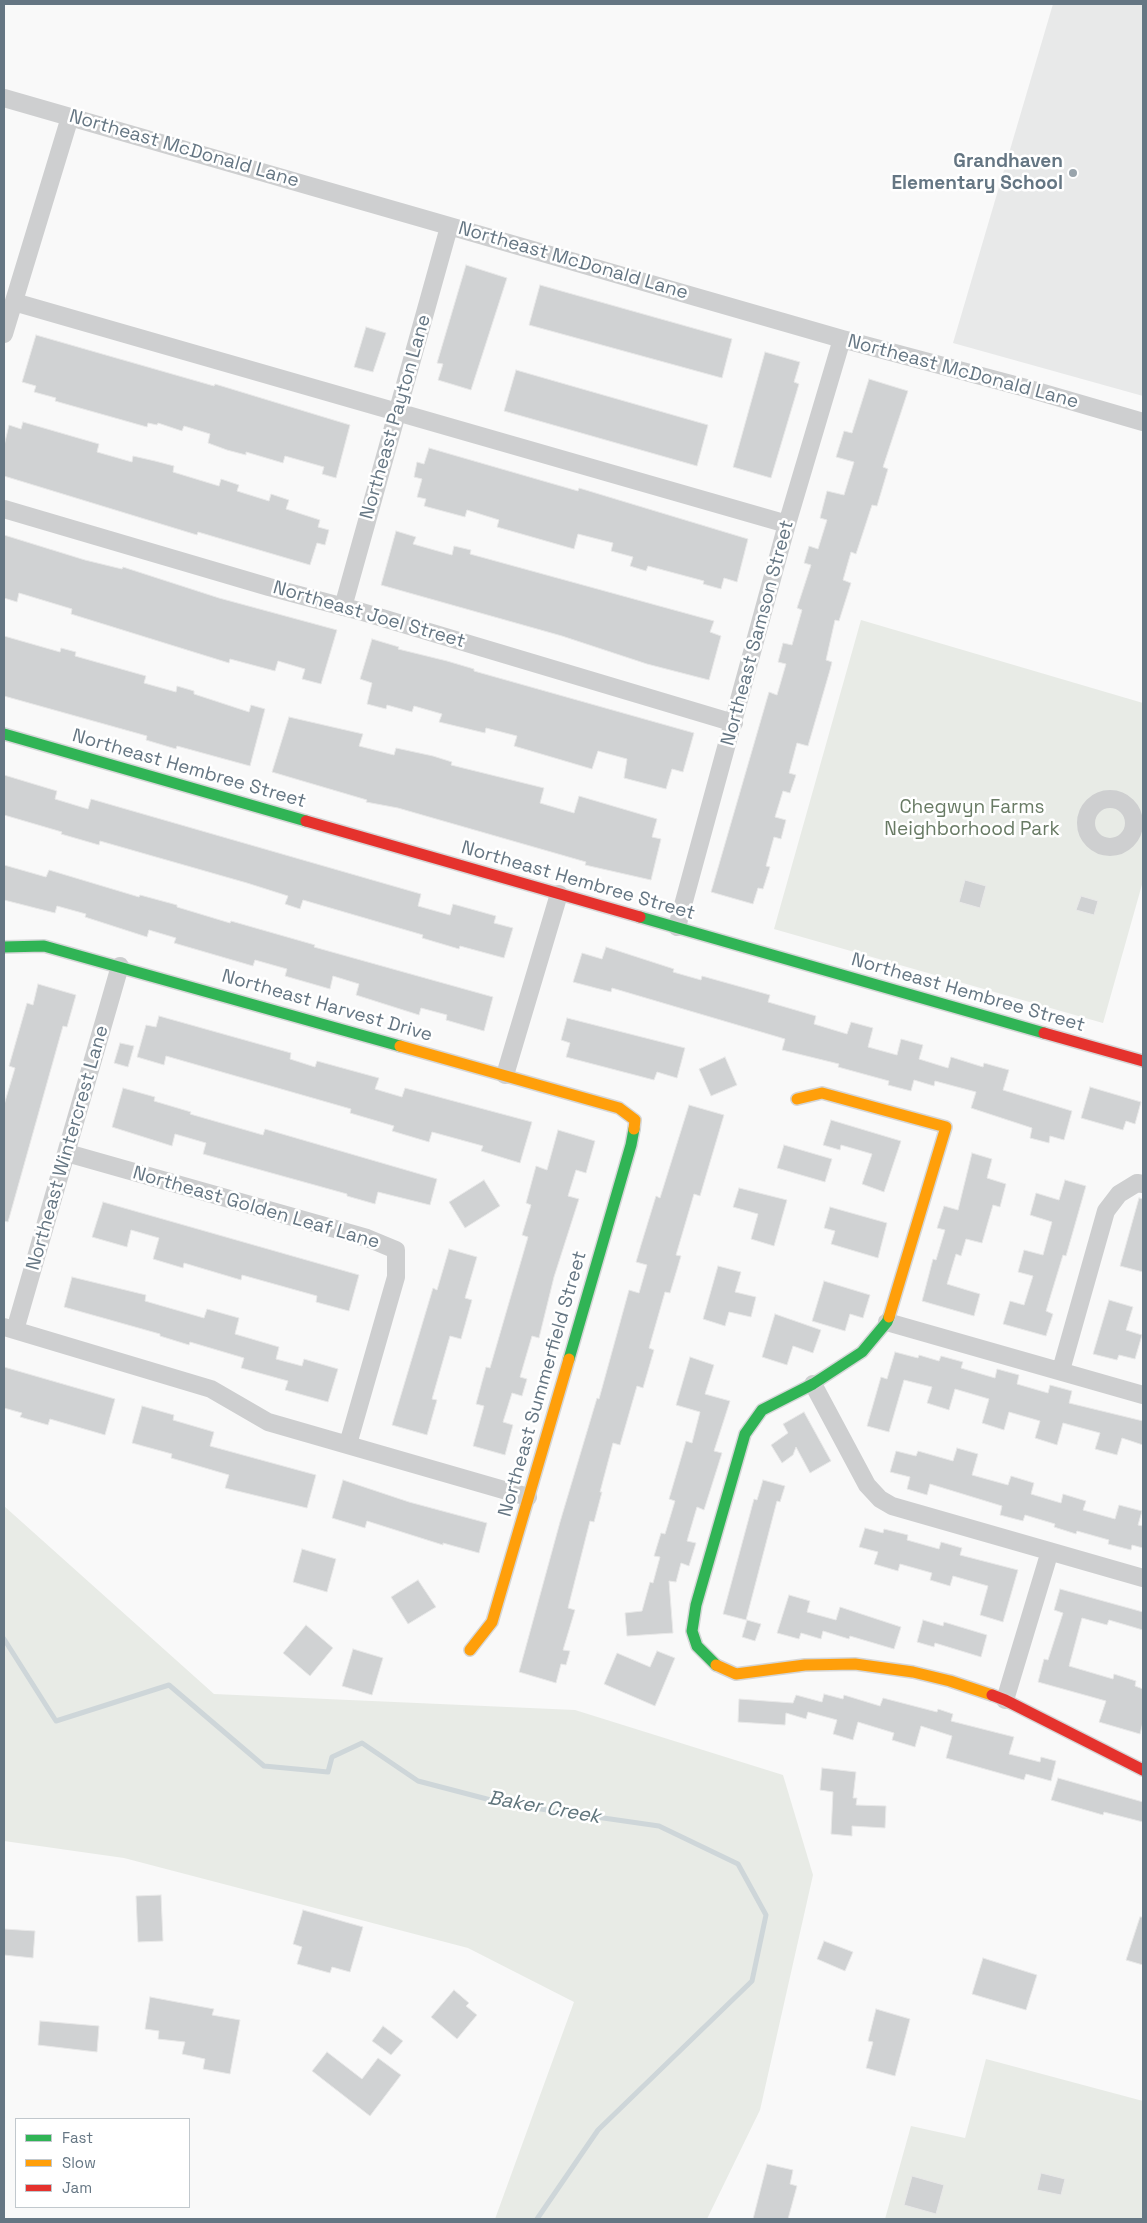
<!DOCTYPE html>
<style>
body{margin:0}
#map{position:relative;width:1147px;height:2223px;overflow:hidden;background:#f9f9f9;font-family:"Space Grotesk",sans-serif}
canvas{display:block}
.frame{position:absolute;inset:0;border:5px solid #657683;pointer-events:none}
.legend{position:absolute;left:15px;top:2118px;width:175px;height:90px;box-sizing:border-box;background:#fff;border:1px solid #c1c8cd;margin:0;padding:6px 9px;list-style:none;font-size:15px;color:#657683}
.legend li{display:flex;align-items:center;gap:10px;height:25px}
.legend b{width:25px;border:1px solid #c1c8cd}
</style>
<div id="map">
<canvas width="1147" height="2223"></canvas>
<div class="frame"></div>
<ul class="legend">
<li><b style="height:6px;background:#30b455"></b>Fast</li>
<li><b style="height:6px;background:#ff9f0a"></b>Slow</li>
<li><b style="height:6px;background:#e5322d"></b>Jam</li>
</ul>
</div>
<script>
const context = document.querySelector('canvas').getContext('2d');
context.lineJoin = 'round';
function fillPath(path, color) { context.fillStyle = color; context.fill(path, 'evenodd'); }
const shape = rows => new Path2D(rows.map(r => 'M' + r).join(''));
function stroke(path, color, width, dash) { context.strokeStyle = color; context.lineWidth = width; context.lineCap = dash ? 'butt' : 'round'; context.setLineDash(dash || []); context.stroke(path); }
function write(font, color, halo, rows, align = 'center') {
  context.font = font + ' "Space Grotesk",sans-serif'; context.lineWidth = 5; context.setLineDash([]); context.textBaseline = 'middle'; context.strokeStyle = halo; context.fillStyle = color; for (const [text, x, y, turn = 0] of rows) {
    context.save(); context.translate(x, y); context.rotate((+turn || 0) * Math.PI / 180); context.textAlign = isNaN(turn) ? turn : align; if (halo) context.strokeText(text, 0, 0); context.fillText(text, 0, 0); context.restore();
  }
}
const built = shape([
 [1053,4,1143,4,1143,396,953,343]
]);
const green = shape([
 [861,620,1143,703,1143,881,1103,1023,774,929],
 [4,1506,214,1694,575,1710,783,1775,813,1875,760,2110,707,2219,495,2219,574,2002,468,1948,124,1858,4,1841],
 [986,2059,1143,2101,1143,2219,885,2219,911,2126,965,2138]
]);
const stream = shape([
 [4,1639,56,1721,169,1685,264,1766,328,1772,332,1757,362,1743,418,1781,506,1804,659,1826,738,1864,766,1915,752,1981,598,2130,537,2219]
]);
const building = shape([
 [466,265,507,278,471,390,438,380,443,364,437,363,466,265],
 [540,285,732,339,722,378,529,325,540,285],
 [366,327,386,333,373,372,354,367,366,327],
 [36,335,214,386,215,384,350,425,336,478,322,474,324,467,285,456,283,463,246,452,246,455,227,450,208,443,210,434,184,426,182,431,158,423,157,425,148,423,147,427,55,401,56,398,34,392,36,386,22,382,36,335],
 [765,352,800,362,794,382,799,384,771,478,733,467,765,352],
 [516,370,708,425,697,466,504,411,516,370],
 [869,379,908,391,883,467,888,469,877,506,872,505,856,554,851,552,843,580,851,583,839,621,835,620,826,660,832,662,830,670,808,746,797,743,789,773,796,775,790,793,783,791,775,817,786,820,781,839,774,837,766,866,770,867,763,889,758,888,753,904,711,892,769,692,777,695,786,664,778,662,783,643,792,645,802,610,797,608,811,565,804,563,809,546,818,549,827,520,820,518,827,491,844,495,854,462,836,457,844,431,852,433,869,379],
 [23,422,99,444,97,452,132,462,133,456,155,461,174,466,173,472,219,486,221,479,239,485,237,491,269,501,271,494,289,500,286,509,320,520,318,527,329,530,325,545,317,543,310,565,198,532,197,535,4,476,4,446,9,425,21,429,23,422],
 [429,448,578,491,579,488,748,539,737,582,724,578,721,589,703,584,704,581,648,566,646,571,630,566,633,557,611,551,613,543,578,534,574,549,497,527,499,520,467,510,465,517,424,506,426,499,417,497,422,479,414,477,417,462,424,464,429,448],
 [396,531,416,537,413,544,452,555,454,546,471,550,470,554,714,621,710,632,721,636,709,680,647,664,562,636,381,585,396,531],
 [4,535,85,560,122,569,123,567,219,598,337,630,321,684,302,679,305,669,278,661,275,671,230,659,229,663,71,614,72,609,19,593,17,602,4,598,4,535],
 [4,636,60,652,61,648,76,652,75,656,146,676,144,683,176,692,177,686,194,691,194,694,249,712,251,705,265,709,250,766,177,746,176,749,146,740,147,736,4,696,4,636],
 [372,639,399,647,398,649,447,661,474,669,474,671,694,733,683,772,672,769,666,789,624,778,627,759,598,751,592,769,514,746,517,736,486,728,485,733,439,722,442,714,414,706,412,712,387,705,386,709,367,704,372,683,360,679,372,639],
 [289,717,363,734,359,746,394,755,396,748,433,756,452,762,451,765,544,788,540,803,574,813,579,796,657,819,652,837,661,839,651,880,585,865,586,862,398,808,366,802,367,800,272,772,289,717],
 [4,775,57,791,55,799,88,809,91,799,421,894,418,906,450,915,453,904,496,916,494,923,513,928,504,958,460,946,459,949,422,938,423,935,303,900,300,909,285,904,288,896,247,883,100,841,99,845,61,834,62,832,4,815,4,775],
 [4,865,46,877,49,870,139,897,140,895,177,905,177,907,230,923,231,921,315,945,314,947,493,997,484,1031,446,1020,447,1015,421,1008,419,1015,356,995,359,984,333,976,330,989,285,976,287,969,255,960,253,966,174,943,176,938,149,930,147,937,85,917,86,914,57,906,55,913,4,900,4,865],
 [965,880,986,886,980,908,959,902,965,880],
 [1081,896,1098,901,1094,915,1076,910,1081,896],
 [606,947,674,969,673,972,701,980,702,976,770,995,768,1002,816,1016,814,1024,847,1034,851,1022,873,1028,868,1047,897,1055,901,1039,923,1045,919,1059,948,1068,951,1057,983,1067,984,1063,1009,1070,1003,1090,1072,1111,1064,1140,1050,1136,1049,1143,1030,1138,1032,1128,971,1108,976,1092,935,1081,934,1086,914,1080,911,1091,888,1085,889,1081,838,1067,839,1064,782,1050,785,1039,612,988,611,992,573,982,582,953,602,959,606,947],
 [38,984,76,995,67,1027,63,1026,8,1222,4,1221,4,1105,15,1068,9,1066,27,1003,33,1005,38,984],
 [159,1016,291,1053,290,1059,315,1067,317,1061,379,1078,375,1089,402,1097,405,1088,532,1122,520,1163,481,1151,483,1146,432,1132,429,1142,392,1131,394,1126,350,1113,351,1109,166,1056,164,1065,137,1057,146,1025,156,1027,159,1016],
 [567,1018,685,1048,677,1078,657,1072,654,1080,566,1057,570,1043,561,1040,567,1018],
 [120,1043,134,1046,128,1067,114,1063,120,1043],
 [725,1057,737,1085,711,1096,699,1069,725,1057],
 [1090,1087,1141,1102,1135,1124,1126,1121,1123,1130,1081,1118,1090,1087],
 [123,1088,155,1097,154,1101,191,1112,190,1114,263,1135,265,1129,437,1179,430,1205,378,1192,375,1204,347,1196,347,1194,203,1154,206,1143,175,1134,172,1146,112,1127,123,1088],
 [689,1105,724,1115,700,1196,694,1194,676,1255,681,1256,670,1293,665,1292,649,1348,654,1350,643,1388,637,1386,620,1445,613,1443,600,1492,602,1492,594,1522,590,1521,568,1608,575,1610,563,1650,570,1651,566,1665,561,1664,556,1683,519,1672,560,1522,597,1398,599,1399,629,1290,639,1293,647,1265,636,1262,641,1245,656,1196,660,1198,689,1105],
 [831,1120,901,1141,884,1192,862,1184,872,1154,841,1145,840,1150,823,1145,831,1120],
 [558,1130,595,1141,586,1173,576,1170,568,1196,579,1199,554,1277,539,1338,532,1336,520,1377,527,1379,522,1396,512,1393,503,1422,513,1425,505,1455,473,1446,484,1406,476,1404,486,1367,490,1368,528,1237,522,1235,531,1205,526,1203,536,1166,547,1170,558,1130],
 [784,1145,832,1159,825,1182,777,1168,784,1145],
 [972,1153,992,1159,987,1178,1006,1184,1000,1207,993,1205,982,1243,966,1239,961,1256,956,1254,947,1284,980,1294,974,1316,922,1301,933,1259,936,1260,945,1230,937,1228,944,1206,958,1210,972,1153],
 [484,1180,500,1206,465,1228,449,1202,484,1180],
 [1065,1180,1086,1186,1066,1256,1063,1255,1046,1311,1053,1314,1046,1336,1003,1324,1010,1301,1024,1305,1033,1276,1018,1272,1024,1250,1043,1255,1052,1222,1030,1215,1036,1193,1059,1200,1065,1180],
 [739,1188,787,1200,774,1246,751,1239,758,1214,733,1207,739,1188],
 [1139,1198,1143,1199,1143,1272,1120,1266,1139,1198],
 [103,1202,359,1275,349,1311,316,1302,317,1296,242,1275,241,1280,184,1263,183,1268,153,1259,159,1238,131,1230,127,1247,92,1237,103,1202],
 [830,1207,887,1223,878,1258,831,1244,835,1231,824,1228,830,1207],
 [449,1249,477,1257,465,1298,472,1300,461,1339,450,1336,432,1399,437,1400,427,1435,392,1425,433,1288,437,1290,449,1249],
 [718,1266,741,1272,735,1292,756,1297,751,1317,729,1312,725,1326,703,1319,718,1266],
 [72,1277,146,1295,145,1301,204,1318,207,1309,239,1318,235,1334,279,1347,276,1359,302,1366,304,1359,338,1369,328,1402,285,1390,288,1381,241,1368,244,1358,190,1342,189,1345,160,1336,160,1334,64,1307,72,1277],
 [824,1281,870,1295,863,1318,850,1314,845,1331,812,1321,824,1281],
 [1109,1300,1133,1307,1126,1330,1142,1335,1135,1359,1119,1355,1117,1360,1093,1354,1109,1300],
 [775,1314,821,1330,813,1353,793,1346,787,1365,762,1357,775,1314],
 [895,1352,918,1358,919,1355,939,1361,941,1356,963,1362,961,1368,995,1378,997,1369,1019,1375,1017,1384,1048,1393,1050,1385,1072,1391,1069,1403,1143,1421,1143,1445,1122,1438,1117,1455,1095,1449,1100,1433,1063,1423,1057,1445,1035,1438,1040,1421,1009,1412,1004,1430,982,1423,989,1399,955,1389,949,1410,927,1403,932,1387,904,1380,889,1432,867,1426,881,1377,887,1379,895,1352],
 [690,1357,714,1365,705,1394,730,1401,714,1451,722,1453,704,1510,697,1507,687,1541,696,1543,689,1566,681,1563,676,1582,669,1581,673,1633,627,1636,625,1613,642,1611,650,1582,653,1583,660,1557,654,1556,661,1533,665,1534,675,1501,669,1499,686,1441,692,1443,700,1412,676,1405,690,1357],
 [4,1367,115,1399,105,1435,50,1419,48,1425,20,1417,22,1413,4,1408,4,1367],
 [142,1406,174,1415,173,1420,214,1432,210,1446,316,1475,307,1508,225,1488,229,1475,171,1458,172,1454,132,1443,142,1406],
 [804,1412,831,1461,810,1473,796,1447,793,1455,782,1463,771,1445,788,1433,783,1424,804,1412],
 [957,1448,978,1454,972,1475,1008,1485,1011,1476,1034,1483,1031,1494,1061,1503,1063,1494,1086,1501,1083,1510,1115,1519,1119,1505,1142,1511,1138,1525,1143,1526,1143,1548,1132,1545,1131,1550,1108,1544,1109,1540,1077,1531,1076,1534,1054,1527,1055,1524,1025,1515,1023,1521,1000,1515,1002,1506,930,1484,927,1495,907,1489,910,1477,890,1472,896,1451,916,1456,918,1451,953,1461,957,1448],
 [343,1480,409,1502,487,1523,479,1553,443,1543,443,1545,367,1521,365,1528,332,1518,343,1480],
 [763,1480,785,1486,780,1502,777,1501,746,1620,723,1614,754,1499,757,1500,763,1480],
 [865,1528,883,1533,884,1529,908,1535,907,1540,939,1549,941,1542,962,1548,960,1555,1018,1570,1003,1622,980,1615,988,1586,953,1576,950,1586,930,1580,932,1573,900,1564,898,1571,874,1564,878,1552,859,1547,865,1528],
 [302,1549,336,1559,327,1592,293,1582,302,1549],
 [418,1580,436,1607,408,1624,391,1597,418,1580],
 [1060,1589,1143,1612,1143,1630,1109,1620,1107,1625,1082,1618,1069,1666,1113,1679,1114,1674,1136,1681,1135,1686,1143,1689,1143,1722,1140,1734,1099,1722,1106,1701,1038,1682,1044,1659,1048,1660,1063,1613,1054,1610,1060,1589],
 [789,1595,810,1601,807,1612,836,1620,840,1607,901,1627,894,1649,850,1636,849,1639,823,1631,821,1639,801,1633,799,1639,777,1633,789,1595],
 [747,1620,761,1624,755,1641,742,1637,747,1620],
 [923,1620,943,1626,944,1622,987,1635,981,1657,935,1643,934,1647,917,1642,923,1620],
 [306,1625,333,1648,310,1676,283,1653,306,1625],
 [353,1649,383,1658,372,1695,342,1686,353,1649],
 [657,1651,675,1658,655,1706,604,1684,617,1653,650,1667,657,1651],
 [824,1694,843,1699,844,1695,880,1706,883,1698,937,1712,938,1709,953,1714,951,1721,1014,1737,1009,1754,1040,1762,1041,1757,1056,1761,1051,1781,1026,1774,1024,1780,946,1758,952,1736,921,1726,915,1747,892,1740,894,1733,858,1722,853,1740,833,1734,837,1720,808,1712,806,1719,786,1713,785,1725,738,1722,739,1699,793,1703,796,1695,822,1702,824,1694],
 [822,1768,856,1772,853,1798,857,1798,856,1805,886,1806,885,1828,852,1826,852,1836,831,1834,833,1792,820,1790,822,1768],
 [1058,1778,1143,1802,1143,1822,1104,1812,1103,1815,1051,1800,1058,1778],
 [161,1895,163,1941,138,1942,136,1896,161,1895],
 [303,1910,363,1927,350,1972,332,1967,330,1973,297,1964,302,1947,293,1944,303,1910],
 [1140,1917,1143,1917,1143,1965,1126,1960,1140,1917],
 [4,1929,35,1931,33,1958,4,1955,4,1929],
 [824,1941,853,1952,845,1971,817,1959,824,1941],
 [983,1958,1037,1975,1026,2010,972,1994,983,1958],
 [454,1990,469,2003,466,2006,477,2015,457,2039,431,2017,454,1990],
 [150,1997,214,2009,212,2015,240,2020,230,2074,203,2069,205,2059,182,2054,185,2042,158,2039,159,2031,145,2029,150,1997],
 [876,2009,910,2019,895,2076,866,2068,873,2042,868,2041,876,2009],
 [40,2021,99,2026,97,2052,38,2045,40,2021],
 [383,2026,403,2041,391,2055,372,2041,383,2026],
 [327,2052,362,2079,378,2058,401,2075,370,2116,312,2071,327,2052],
 [767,2164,793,2170,790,2184,797,2186,788,2219,753,2219,767,2164],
 [1041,2173,1065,2179,1061,2195,1037,2190,1041,2173],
 [912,2176,944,2185,936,2214,904,2205,912,2176]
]);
const street = shape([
 [4,98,842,339,1026,388,1143,422],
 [14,302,787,524],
 [4,334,70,117],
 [4,509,269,587,359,611,734,723],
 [343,607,449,227],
 '1086 823a24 24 0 1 1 48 0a24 24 0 1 1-48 0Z',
 [677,927,787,524,842,339],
 [505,1075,559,894],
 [67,1153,367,1238,396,1250,396,1277,348,1444],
 [887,1322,1143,1395],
 [4,1327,211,1389,268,1422,528,1497],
 [15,1330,120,966],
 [1061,1370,1106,1211,1119,1194,1137,1183,1143,1184],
 [813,1384,867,1485,880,1499,892,1506,1143,1578],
 [1005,1700,1050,1551]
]);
const fast = shape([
 [4,734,306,821],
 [640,917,1044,1033],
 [4,947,44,946,400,1046],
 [569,1359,631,1145,634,1129],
 [716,1665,697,1646,692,1631,696,1605,745,1434,762,1410,813,1384,862,1352,887,1322,889,1317]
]);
const slow = shape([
 [400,1046,619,1108,635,1120,634,1129],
 [797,1099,822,1093,946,1127,889,1317],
 [470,1650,492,1622,569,1359],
 [716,1665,736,1674,805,1665,855,1664,913,1672,950,1681,992,1695]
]);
const jam = shape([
 [306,821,640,917],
 [1044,1033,1143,1061],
 [992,1695,1005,1700,1143,1770]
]);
const markers = [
 [1073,173,5,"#99a4ac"]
];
const streetNames = [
 ["Northeast McDonald Lane",184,149,16],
 ["Northeast McDonald Lane",573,261,16],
 ["Northeast McDonald Lane",963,372,15],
 ["Northeast Payton Lane",396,417,-74],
 ["Northeast Joel Street",369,615,16],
 ["Northeast Samson Street",758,633,-75],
 ["Northeast Hembree Street",189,769,16],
 ["Northeast Hembree Street",578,881,16],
 ["Northeast Hembree Street",968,993,16],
 ["Northeast Harvest Drive",327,1006,16],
 ["Northeast Wintercrest Lane",68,1148,-74],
 ["Northeast Golden Leaf Lane",256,1208,16],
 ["Northeast Summerfield Street",543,1384,-74]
];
const poiNames = [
 ["Grandhaven",1063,162],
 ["Elementary School",1063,184]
];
const parkNames = [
 ["Chegwyn Farms",972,808],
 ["Neighborhood Park",972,830]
];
const waterNames = [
 ["Baker Creek",544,1808,10]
];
fillPath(built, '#e8e9e9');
fillPath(green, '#e8ebe6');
stroke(stream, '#ced6d9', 5);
fillPath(building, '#d0d2d3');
stroke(building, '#e8e8e8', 1);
stroke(fast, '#d5d6d7', 14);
stroke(slow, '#d5d6d7', 14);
stroke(jam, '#d5d6d7', 14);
stroke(street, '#cecfd0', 18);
stroke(fast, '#30b455', 11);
stroke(slow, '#ff9f0a', 11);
stroke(jam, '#e5322d', 11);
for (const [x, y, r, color] of markers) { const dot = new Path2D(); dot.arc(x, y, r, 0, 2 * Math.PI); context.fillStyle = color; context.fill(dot); stroke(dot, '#fff', 2); }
write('19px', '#657683', '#fff', streetNames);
write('bold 19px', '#657683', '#fff', poiNames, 'right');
write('19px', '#687a64', '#fff', parkNames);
write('italic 20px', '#60757c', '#fff', waterNames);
</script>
